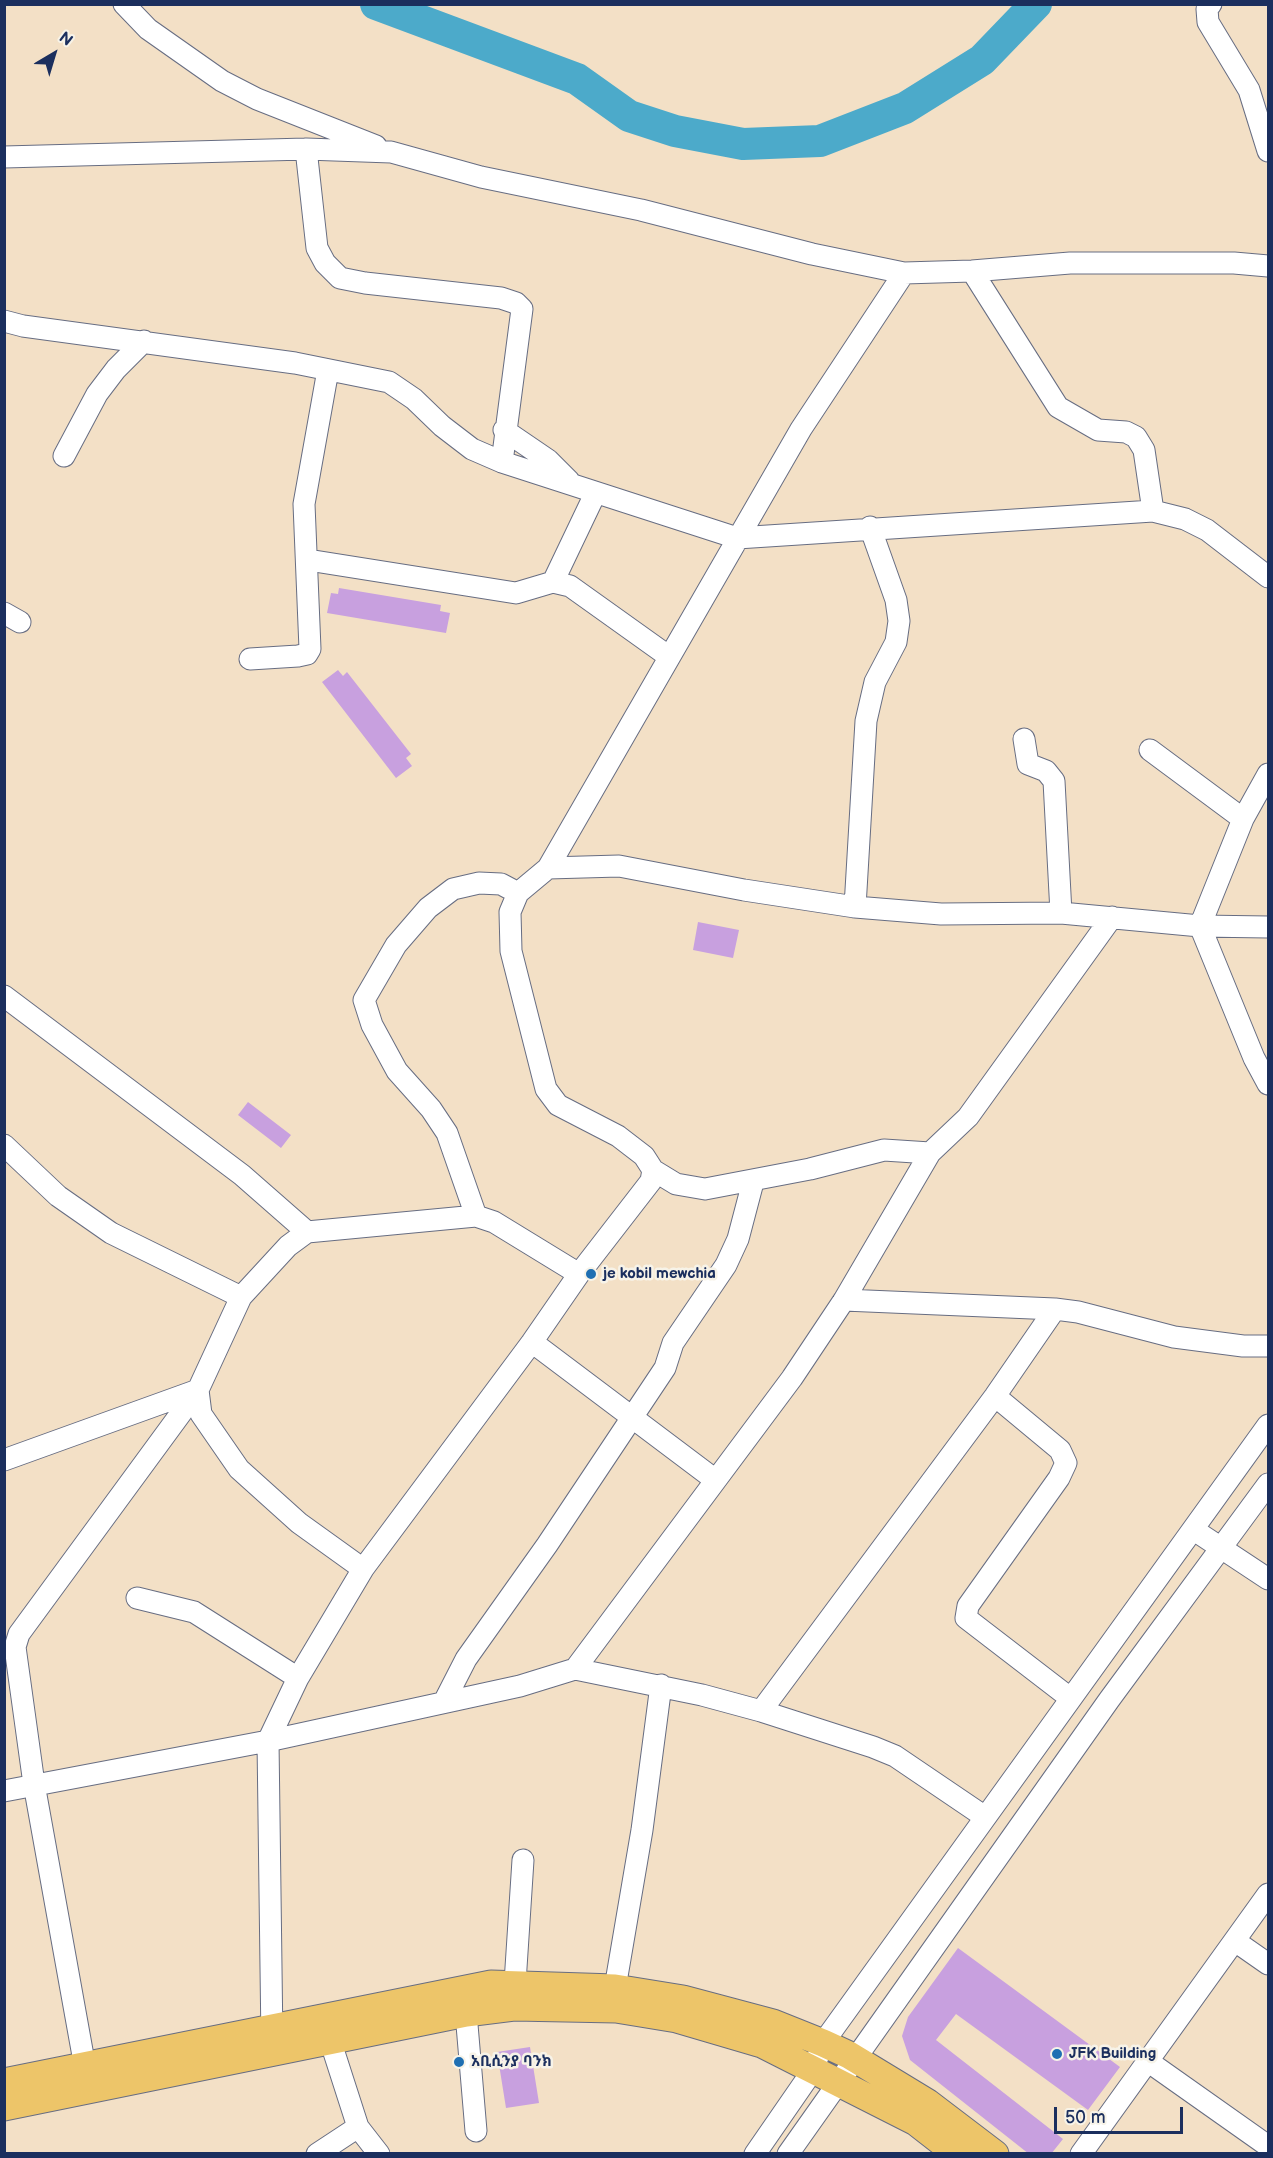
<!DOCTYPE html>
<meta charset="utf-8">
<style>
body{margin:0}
#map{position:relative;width:1273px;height:2158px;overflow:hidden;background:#f3e0c6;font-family:"Balsamiq Sans",sans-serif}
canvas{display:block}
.frame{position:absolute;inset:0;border:6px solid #1b2f5e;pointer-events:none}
.north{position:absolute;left:24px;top:24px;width:60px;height:60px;-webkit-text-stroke:4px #f7f3e8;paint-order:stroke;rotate:38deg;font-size:16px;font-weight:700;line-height:24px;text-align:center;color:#1b2f5e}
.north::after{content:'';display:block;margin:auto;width:21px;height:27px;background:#1b2f5e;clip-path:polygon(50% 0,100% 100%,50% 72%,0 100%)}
.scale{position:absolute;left:1054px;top:2107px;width:129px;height:27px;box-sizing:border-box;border:3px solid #1b2f5e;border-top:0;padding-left:8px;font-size:18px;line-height:21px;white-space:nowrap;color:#1b2f5e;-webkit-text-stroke:4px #f7f3e8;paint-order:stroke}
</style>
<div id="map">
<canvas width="1273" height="2158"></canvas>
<div class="frame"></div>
<div class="north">N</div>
<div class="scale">50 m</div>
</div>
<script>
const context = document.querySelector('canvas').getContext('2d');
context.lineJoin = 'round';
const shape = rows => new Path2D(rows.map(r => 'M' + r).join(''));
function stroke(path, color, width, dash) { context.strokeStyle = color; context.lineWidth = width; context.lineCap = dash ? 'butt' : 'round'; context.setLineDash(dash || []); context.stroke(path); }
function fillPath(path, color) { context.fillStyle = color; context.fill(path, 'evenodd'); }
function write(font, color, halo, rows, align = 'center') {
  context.font = font + ' "Balsamiq Sans","Noto Sans Ethiopic",sans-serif'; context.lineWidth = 5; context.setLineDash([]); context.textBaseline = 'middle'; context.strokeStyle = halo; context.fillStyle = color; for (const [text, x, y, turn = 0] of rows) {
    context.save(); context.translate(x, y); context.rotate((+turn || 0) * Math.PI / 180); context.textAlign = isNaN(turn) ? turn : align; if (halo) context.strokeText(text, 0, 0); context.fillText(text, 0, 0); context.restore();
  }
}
const river = shape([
 [376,4,577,79,629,116,675,131,743,144,820,141,905,108,982,60,1036,4]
]);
const building = shape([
 [339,588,441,605,440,611,450,613,446,633,327,613,331,593,338,594],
 [338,670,343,676,347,672,411,754,406,758,412,766,396,778,322,682],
 [698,922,739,930,733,958,693,950],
 [248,1102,291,1135,281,1148,238,1115],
 [958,1948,1120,2067,1088,2110,956,2014,936,2040,1063,2139,1051,2154,1029,2154,910,2060,902,2036,908,2017],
 [530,2047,539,2103,506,2108,497,2052]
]);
const minor = shape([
 [124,4,148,29,222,81,257,99,376,146],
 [1211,4,1207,9,1208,22,1249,90,1268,151],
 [306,149,317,248,325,263,340,278,365,283,501,298,516,303,522,309,502,462],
 [4,157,306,149,391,152,481,177,641,210,812,254,904,273,972,271,1070,263,1234,263,1268,266],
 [972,271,1058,407,1098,430,1126,432,1136,437,1144,450,1153,511],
 [4,321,23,326,295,363,389,382,414,399,442,426,472,449,502,462,737,538,1153,511,1185,519,1207,530,1268,577],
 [504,430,548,460,569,481],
 [64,456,97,394,116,369,144,341],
 [308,560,516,593,553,582,570,586,668,656],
 [553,582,595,494],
 [4,613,20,622],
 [250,659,298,656,307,654,310,649,304,504,328,370],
 [1024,739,1028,764,1046,771,1054,781,1061,913],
 [1150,750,1243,819],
 [1268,774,1243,819,1200,926,1254,1058,1268,1084],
 [548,868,801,429,904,273],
 [855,907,866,721,875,682,896,642,899,621,896,600,870,527],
 [4,996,242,1175,307,1232],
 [4,1145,58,1196,111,1233,241,1297],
 [653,1170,676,1184,705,1189,810,1169,884,1150,930,1153],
 [476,1216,447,1133,431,1109,397,1071,372,1025,364,1000,396,945,428,908,453,889,479,883,501,884,518,893],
 [844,1300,1055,1309,1078,1312,1174,1337,1243,1346,1268,1346],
 [532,1342,714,1479],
 [995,1396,1060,1450,1066,1463,1059,1478,968,1606,966,1618,1070,1698],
 [4,1460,198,1390,201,1414,239,1469,299,1523,363,1569],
 [1194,1530,1268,1579],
 [137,1598,194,1612,298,1678],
 [575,1669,792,1378,844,1300,930,1153,968,1117,1112,917],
 [445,1700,466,1659,547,1545,665,1368,673,1343,726,1265,738,1239,753,1182],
 [761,1711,995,1396,1055,1309],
 [4,1791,268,1741,520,1686,575,1669,702,1695,761,1711,873,1747,895,1756,985,1817],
 [1235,1941,1268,1964],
 [515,1983,523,1860],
 [615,1988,642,1830,661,1685],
 [466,2013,476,2131],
 [330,2040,358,2127,379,2154],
 [272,2043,268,1741,298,1678,363,1569,532,1342,579,1274,651,1181,653,1170,644,1156,618,1136,558,1105,546,1089,511,951,510,912,518,893,548,868,619,866,744,890,855,907,941,914,1061,913,1200,926,1268,927],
 [1149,2062,1268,2146],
 [85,2067,34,1784,15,1647,19,1634,198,1390,241,1297,288,1246,307,1232,476,1216,494,1222,579,1274],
 [317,2154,358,2127],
 [755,2154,813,2070,823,2043,1268,1425],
 [788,2154,1109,1700,1268,1484],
 [1081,2154,1268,1894]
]);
const major = shape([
 [4,2082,491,1984,615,1988,683,1999,773,2023,823,2043,849,2055,928,2103,995,2154],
 [4,2107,466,2013,514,2007,616,2009,677,2019,762,2044,916,2122,957,2154]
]);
const markers = [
 [591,1274,6,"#1f6fb2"],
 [1057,2054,6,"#1f6fb2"],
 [459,2062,6,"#1f6fb2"]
];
const poiNames = [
 ["je kobil mewchia",603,1274],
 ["JFK Building",1069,2054],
 ["አቢሲንያ ባንክ",471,2062]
];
stroke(river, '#4caaca', 32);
fillPath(building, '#c8a0df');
stroke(minor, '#676d82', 23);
stroke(major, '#676d82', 29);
stroke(minor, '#fff', 21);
stroke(major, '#edc569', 27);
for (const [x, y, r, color] of markers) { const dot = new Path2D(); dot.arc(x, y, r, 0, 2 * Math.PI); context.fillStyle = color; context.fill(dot); stroke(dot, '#f7f3e8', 2); }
write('bold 15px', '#1b2f5e', '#f7f3e8', poiNames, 'left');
</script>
